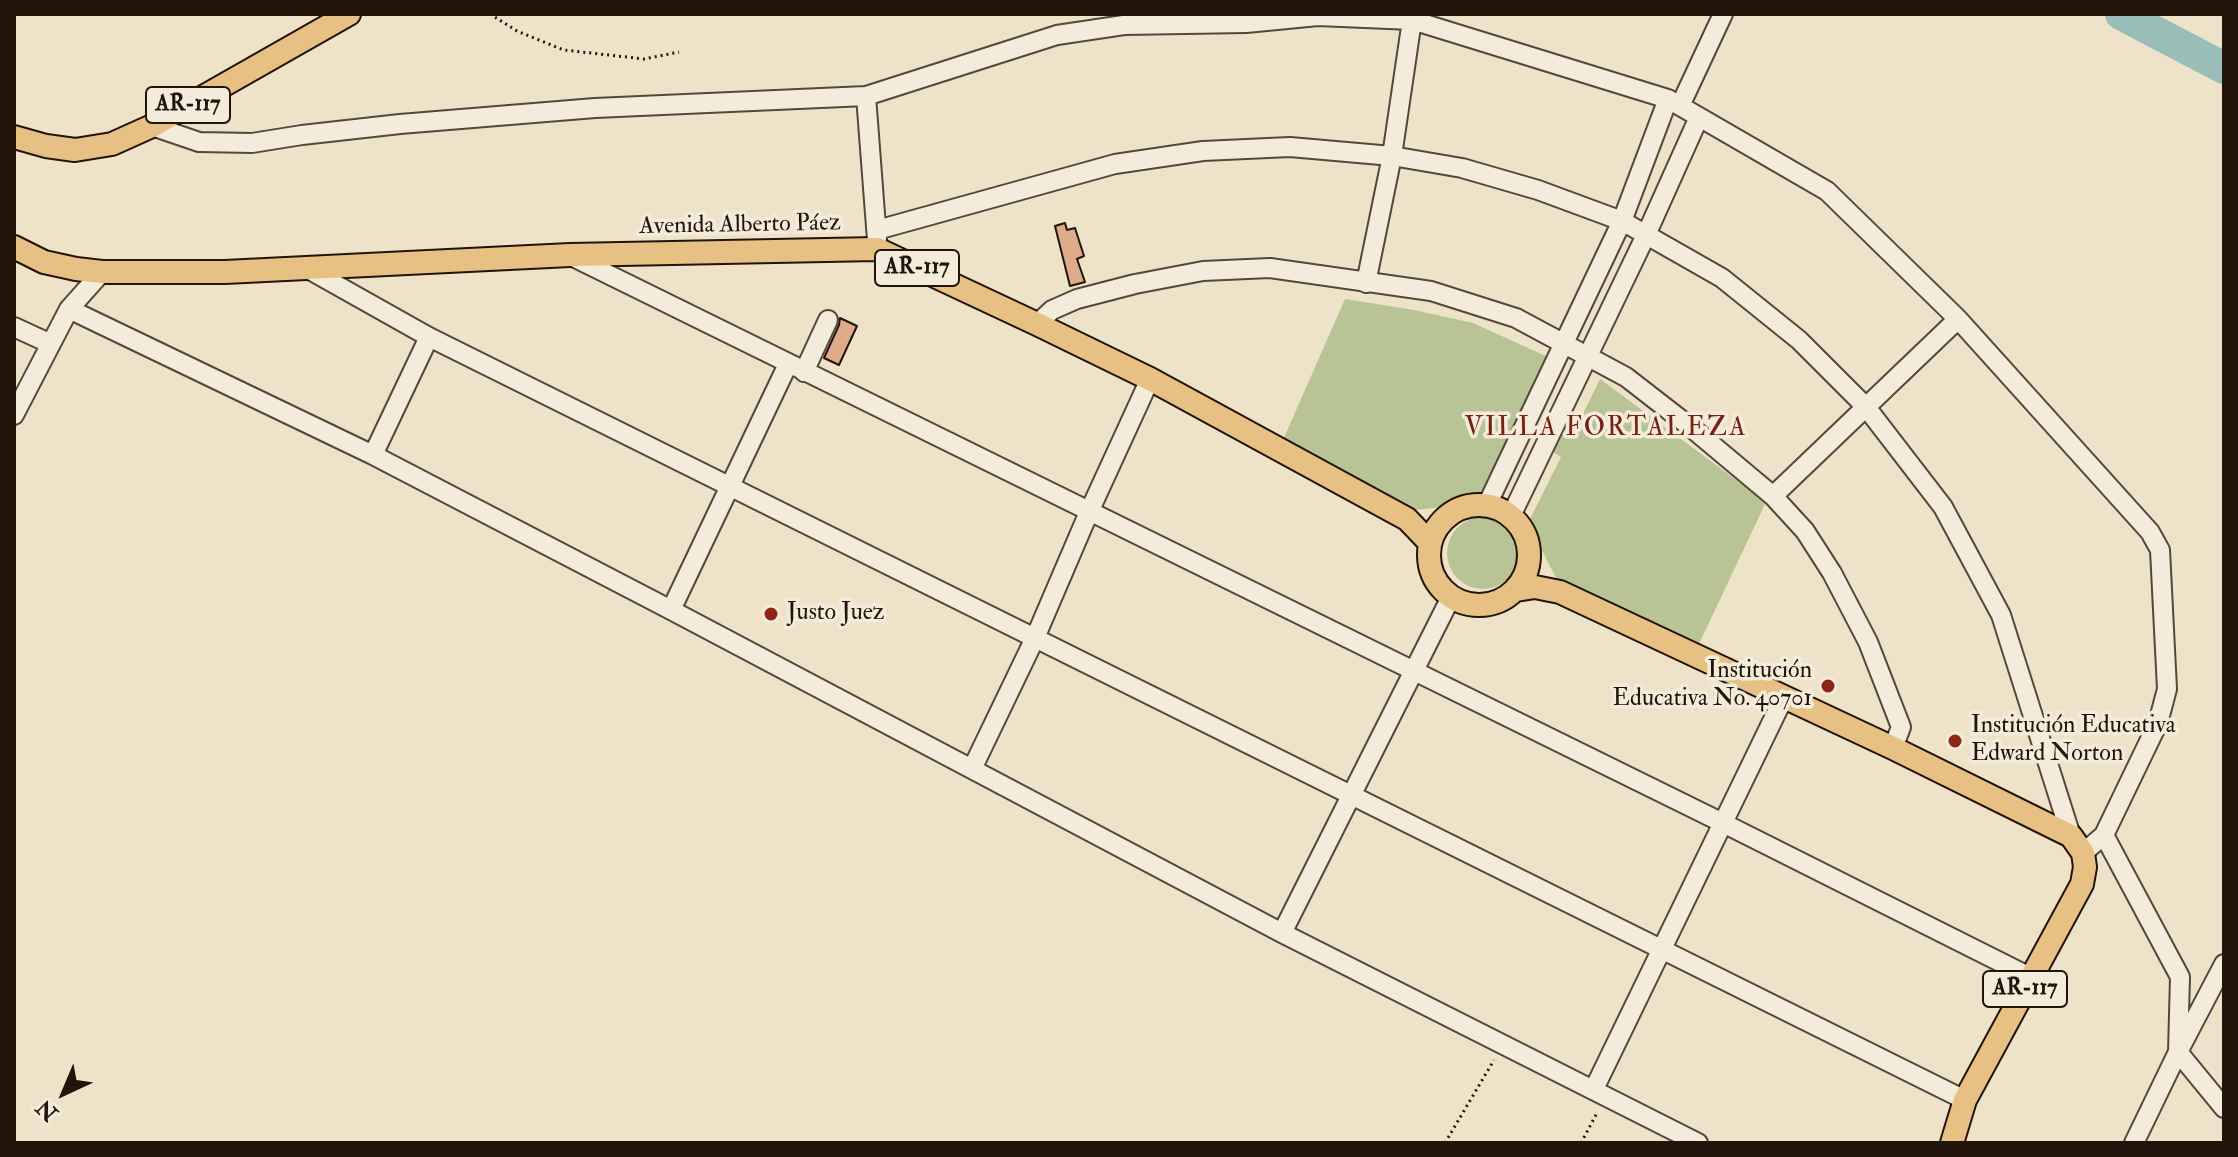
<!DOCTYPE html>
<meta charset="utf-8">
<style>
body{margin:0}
#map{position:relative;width:2238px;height:1157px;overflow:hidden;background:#eee2c8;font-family:"IM FELL Double Pica",serif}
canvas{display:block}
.frame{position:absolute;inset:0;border:16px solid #22130b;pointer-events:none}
.north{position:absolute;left:24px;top:1053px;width:80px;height:80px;-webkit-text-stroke:6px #f4ecdb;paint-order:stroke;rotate:224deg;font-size:22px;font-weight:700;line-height:32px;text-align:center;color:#22130b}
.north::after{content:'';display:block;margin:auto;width:28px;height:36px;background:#22130b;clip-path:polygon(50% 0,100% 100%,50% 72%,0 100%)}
</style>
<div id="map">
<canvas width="2238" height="1157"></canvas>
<div class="frame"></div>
<div class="north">N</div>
</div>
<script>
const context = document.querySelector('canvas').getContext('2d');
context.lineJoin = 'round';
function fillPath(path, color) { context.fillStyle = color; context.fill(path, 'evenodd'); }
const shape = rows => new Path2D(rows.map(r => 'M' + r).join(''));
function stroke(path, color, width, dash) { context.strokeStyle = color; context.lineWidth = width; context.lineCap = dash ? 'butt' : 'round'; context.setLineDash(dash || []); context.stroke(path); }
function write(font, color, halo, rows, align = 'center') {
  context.font = font + ' "IM FELL Double Pica",serif'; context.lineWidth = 7; context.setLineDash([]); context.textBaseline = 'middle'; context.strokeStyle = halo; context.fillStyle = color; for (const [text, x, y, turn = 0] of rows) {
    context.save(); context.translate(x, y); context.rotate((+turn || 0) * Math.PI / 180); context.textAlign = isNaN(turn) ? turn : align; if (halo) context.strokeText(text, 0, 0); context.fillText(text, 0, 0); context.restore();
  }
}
const green = shape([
 [1345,299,1414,310,1473,323,1550,358,1493,492,1443,507,1416,510,1283,440],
 [1600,379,1766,502,1698,646,1556,578,1528,523,1561,457,1553,452,1574,412,1582,416],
 '1447 553a36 36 0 1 1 72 0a36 36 0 1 1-72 0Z'
]);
const river = shape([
 [2121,14,2224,68]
]);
const building = shape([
 [1065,223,1067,230,1075,228,1084,256,1077,259,1085,282,1070,286,1055,226,1065,223],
 [840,318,857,326,839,365,824,358,839,325,840,318]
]);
const path = shape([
 [490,14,517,31,564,50,644,59,679,52],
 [1445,1143,1494,1060],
 [1581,1143,1597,1113]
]);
const minor = shape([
 [866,96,877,240],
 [1680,106,1723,14],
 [152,126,199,142,252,143,302,135,400,124,595,108,866,96,1057,35,1124,25,1246,23,1318,16,1412,20,1668,99,1827,191,1958,319,2150,532,2160,550,2167,689,2158,723,2104,835,2083,853],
 [877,230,1115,164,1203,151,1290,147,1392,156,1462,168,1538,190,1622,221,1722,278,1799,340,1866,407,1943,507,2001,615,2071,836],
 [571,256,1723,823,2032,978],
 [308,269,429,337,1965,1100],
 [1366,283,1392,156,1412,20],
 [69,309,373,455,671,610,1282,933,1698,1143],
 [1037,324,1052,310,1077,299,1135,284,1203,271,1270,268,1431,291,1516,318,1626,377,1693,429,1773,496,1805,531,1832,573,1868,642,1901,727,1893,748],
 [14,327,51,344],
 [804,372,828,320],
 [14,415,69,309,102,272],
 [373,455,429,337],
 [1773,496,1958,319],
 [1487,505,1622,221,1668,99],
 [1511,516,1646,235,1699,117],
 [671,610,788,364],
 [972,769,1035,638,1089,512,1150,379],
 [2104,835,2180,977,2178,1052,2224,1108],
 [1282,933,1451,597],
 [1594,1089,1784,697],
 [2134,1143,2178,1052,2224,964]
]);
const major = shape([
 [14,137,46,146,75,150,112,144,152,126,349,14],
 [14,247,44,262,76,269,102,272,225,272,570,255,877,249,1037,324,1150,379,1407,519,1430,543],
 '1429 555a50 50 0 1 1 100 0a50 50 0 1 1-100 0Z',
 [1516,590,1535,587,1560,592,1893,748,2071,836,2083,853,2085,867,2082,884,1965,1100,1952,1143]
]);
const markers = [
 [771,614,8,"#8f2418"],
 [1828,686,8,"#8f2418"],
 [1955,741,8,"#8f2418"]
];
const shields = [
 [188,105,84],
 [917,268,84],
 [2025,989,84]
];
const shieldNames = [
 ["AR-117",188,105],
 ["AR-117",917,268],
 ["AR-117",2025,989]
];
const streetNames = [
 ["Avenida Alberto Páez",740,226,-1]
];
const poiNames = [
 ["Justo Juez",787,614],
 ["Institución",1812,672,"right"],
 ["Educativa No. 40701",1812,700,"right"],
 ["Institución Educativa",1971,727],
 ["Edward Norton",1971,755]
];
const neighbourhoodNames = [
 ["VILLA FORTALEZA",1606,429]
];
fillPath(green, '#b8c396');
stroke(river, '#99bdb7', 32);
fillPath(building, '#deac8b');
stroke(building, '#22130b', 2);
stroke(minor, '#55473a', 22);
stroke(major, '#22130b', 26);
stroke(path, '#22130b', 3, [2, 4]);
stroke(minor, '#f4ecdb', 18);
stroke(major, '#e7c184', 22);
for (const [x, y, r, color] of markers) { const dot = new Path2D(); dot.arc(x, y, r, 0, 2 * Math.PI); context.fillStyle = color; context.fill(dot); stroke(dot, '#f4ecdb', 3); }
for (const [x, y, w] of shields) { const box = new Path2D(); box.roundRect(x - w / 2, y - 18, w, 36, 6); context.fillStyle = '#f4ecdb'; context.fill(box); stroke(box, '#22130b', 2); }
write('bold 22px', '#22130b', null, shieldNames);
write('24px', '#22130b', '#f4ecdb', streetNames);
write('24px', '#22130b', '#f4ecdb', poiNames, 'left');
context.letterSpacing = '2px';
write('26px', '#7a1f14', '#f4ecdb', neighbourhoodNames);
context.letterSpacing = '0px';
</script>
